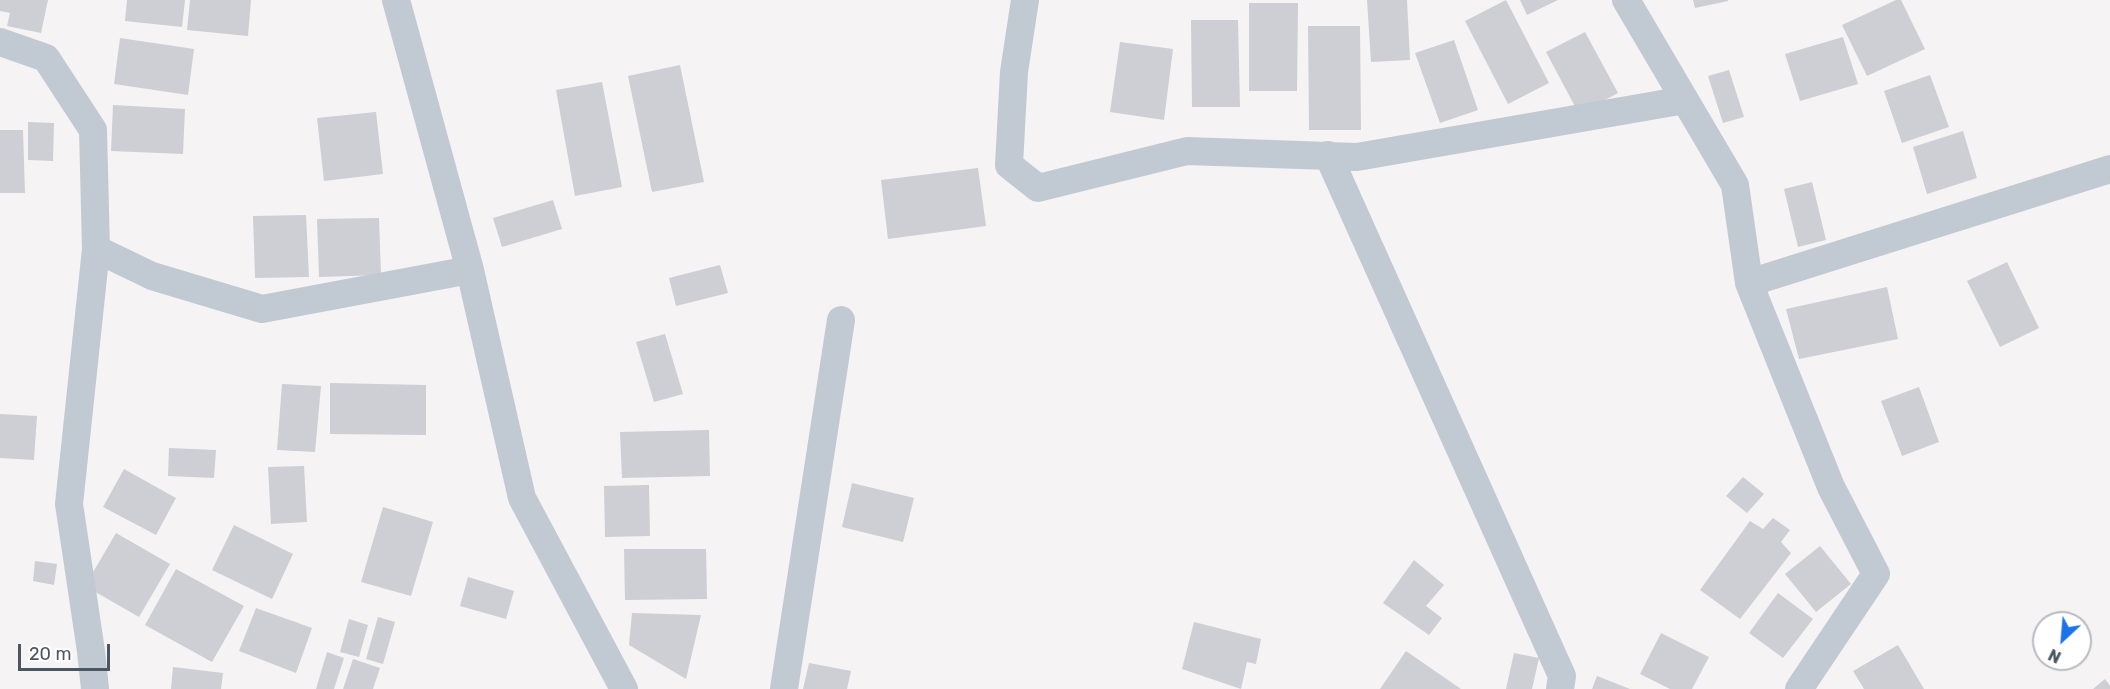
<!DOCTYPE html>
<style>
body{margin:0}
#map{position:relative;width:2110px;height:689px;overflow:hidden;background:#f5f3f3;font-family:Rubik,sans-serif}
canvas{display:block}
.north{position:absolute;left:2032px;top:611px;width:60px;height:60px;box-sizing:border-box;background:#fff;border:2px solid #b7bbc0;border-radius:50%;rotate:206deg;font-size:16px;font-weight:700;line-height:24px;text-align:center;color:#4a5661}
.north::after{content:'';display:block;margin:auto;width:21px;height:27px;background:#1a73e8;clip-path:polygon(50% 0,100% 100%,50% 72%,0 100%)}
.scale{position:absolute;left:18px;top:644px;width:92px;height:27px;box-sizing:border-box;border:3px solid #4a5661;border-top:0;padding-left:8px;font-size:18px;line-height:21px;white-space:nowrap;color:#4a5661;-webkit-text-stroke:4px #fff;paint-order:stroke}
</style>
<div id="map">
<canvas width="2110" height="689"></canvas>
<div class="north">N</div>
<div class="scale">20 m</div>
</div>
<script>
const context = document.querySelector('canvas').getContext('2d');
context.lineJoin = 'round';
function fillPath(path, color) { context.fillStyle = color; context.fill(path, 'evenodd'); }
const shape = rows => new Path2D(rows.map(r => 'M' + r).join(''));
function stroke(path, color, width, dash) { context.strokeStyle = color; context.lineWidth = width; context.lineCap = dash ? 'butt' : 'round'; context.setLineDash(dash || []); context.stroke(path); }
const building = shape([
 [0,0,48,0,41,33,7,26,10,13,0,11],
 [127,0,185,0,182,27,125,21],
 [190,0,251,0,248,36,187,30],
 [1367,0,1407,0,1410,60,1371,62],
 [1506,0,1549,83,1508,104,1465,21],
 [1520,0,1558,0,1527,15],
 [1693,0,1728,0,1728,1,1695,8],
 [1896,0,1901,0,1925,49,1867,76,1842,25],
 [1249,3,1298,3,1297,91,1249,91],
 [1191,20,1238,20,1240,107,1192,107],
 [1308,26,1360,26,1361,130,1309,130],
 [1585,32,1618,93,1579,114,1546,52],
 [1843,37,1858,84,1800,101,1785,54],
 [120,38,194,49,188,95,114,84],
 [1454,40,1478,110,1440,123,1415,53],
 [1120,42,1173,49,1164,120,1110,112],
 [680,65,704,182,652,192,628,76],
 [1729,70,1744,117,1723,123,1708,76],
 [1930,75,1949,127,1902,143,1884,91],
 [602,82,622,187,575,196,556,90],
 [113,105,185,109,183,154,111,151],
 [376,112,383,174,324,181,317,118],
 [28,122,54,123,53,161,28,160],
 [0,130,23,130,25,193,0,193],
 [1963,131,1977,178,1927,194,1913,147],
 [978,168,986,226,888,239,881,180],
 [1812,182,1826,240,1798,247,1784,189],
 [553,200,562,229,502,247,493,218],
 [306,215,309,277,255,278,253,216],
 [379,218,381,275,319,277,317,219],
 [2007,262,2039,328,2000,347,1967,281],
 [720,265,728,293,676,306,669,278],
 [1887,287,1898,339,1799,359,1786,309],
 [665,334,683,394,654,402,636,342],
 [330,383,426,385,426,435,330,434],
 [282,384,321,386,315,452,277,450],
 [1919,387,1939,442,1902,456,1881,401],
 [0,414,37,416,34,460,0,458],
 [709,430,710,476,622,478,620,432],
 [169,448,216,450,214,478,168,476],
 [304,466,307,522,271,524,268,467],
 [124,469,176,498,156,535,103,507],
 [1743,477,1764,494,1747,513,1726,496],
 [852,483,914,498,903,542,842,527],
 [649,485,650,536,605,537,604,486],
 [383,507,433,522,411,596,361,582],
 [1773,518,1790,530,1781,542,1791,553,1740,619,1700,590,1750,521,1763,529],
 [234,525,293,554,272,599,212,570],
 [116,533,170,564,139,617,85,586],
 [1820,546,1851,584,1816,612,1785,574],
 [624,549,706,549,707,599,625,600],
 [1414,560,1444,585,1426,606,1442,618,1429,635,1383,603],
 [35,561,57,564,54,585,33,581],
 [176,569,244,606,212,662,145,625],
 [468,577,514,591,506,619,460,606],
 [1778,593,1813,619,1783,658,1749,633],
 [256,608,312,628,296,673,239,651],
 [632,613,701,615,686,679,629,645],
 [378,617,395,622,383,664,366,659],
 [349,619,368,625,359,657,340,652],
 [1194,622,1261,639,1256,664,1247,662,1241,689,1182,669],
 [1661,633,1709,657,1692,689,1670,689,1640,674],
 [1898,645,1924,689,1864,689,1853,671],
 [1406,651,1461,689,1380,689],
 [327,652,344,658,334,689,316,689],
 [1514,653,1539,658,1532,689,1506,689],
 [353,659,380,668,373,689,343,689],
 [809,663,851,671,847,689,803,689],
 [173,667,223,673,221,689,171,689],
 [1597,676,1630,689,1592,689],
 [2105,679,2110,686,2110,689,2093,689]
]);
const street = shape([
 [396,0,470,270,522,498,624,689],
 [1025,0,1014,72,1009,165,1038,188,1187,151,1357,157,1685,100],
 [1626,0,1735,185,1749,283,1831,487,1876,574,1799,689],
 [0,42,46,58,93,130,96,249,152,276,262,309,470,270],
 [1328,155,1562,676,1560,689],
 [1749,283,2110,169],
 [95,689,91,651,69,504,96,249],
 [784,689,841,320]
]);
fillPath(building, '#cdcfd5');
stroke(street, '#c1cad2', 28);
</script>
